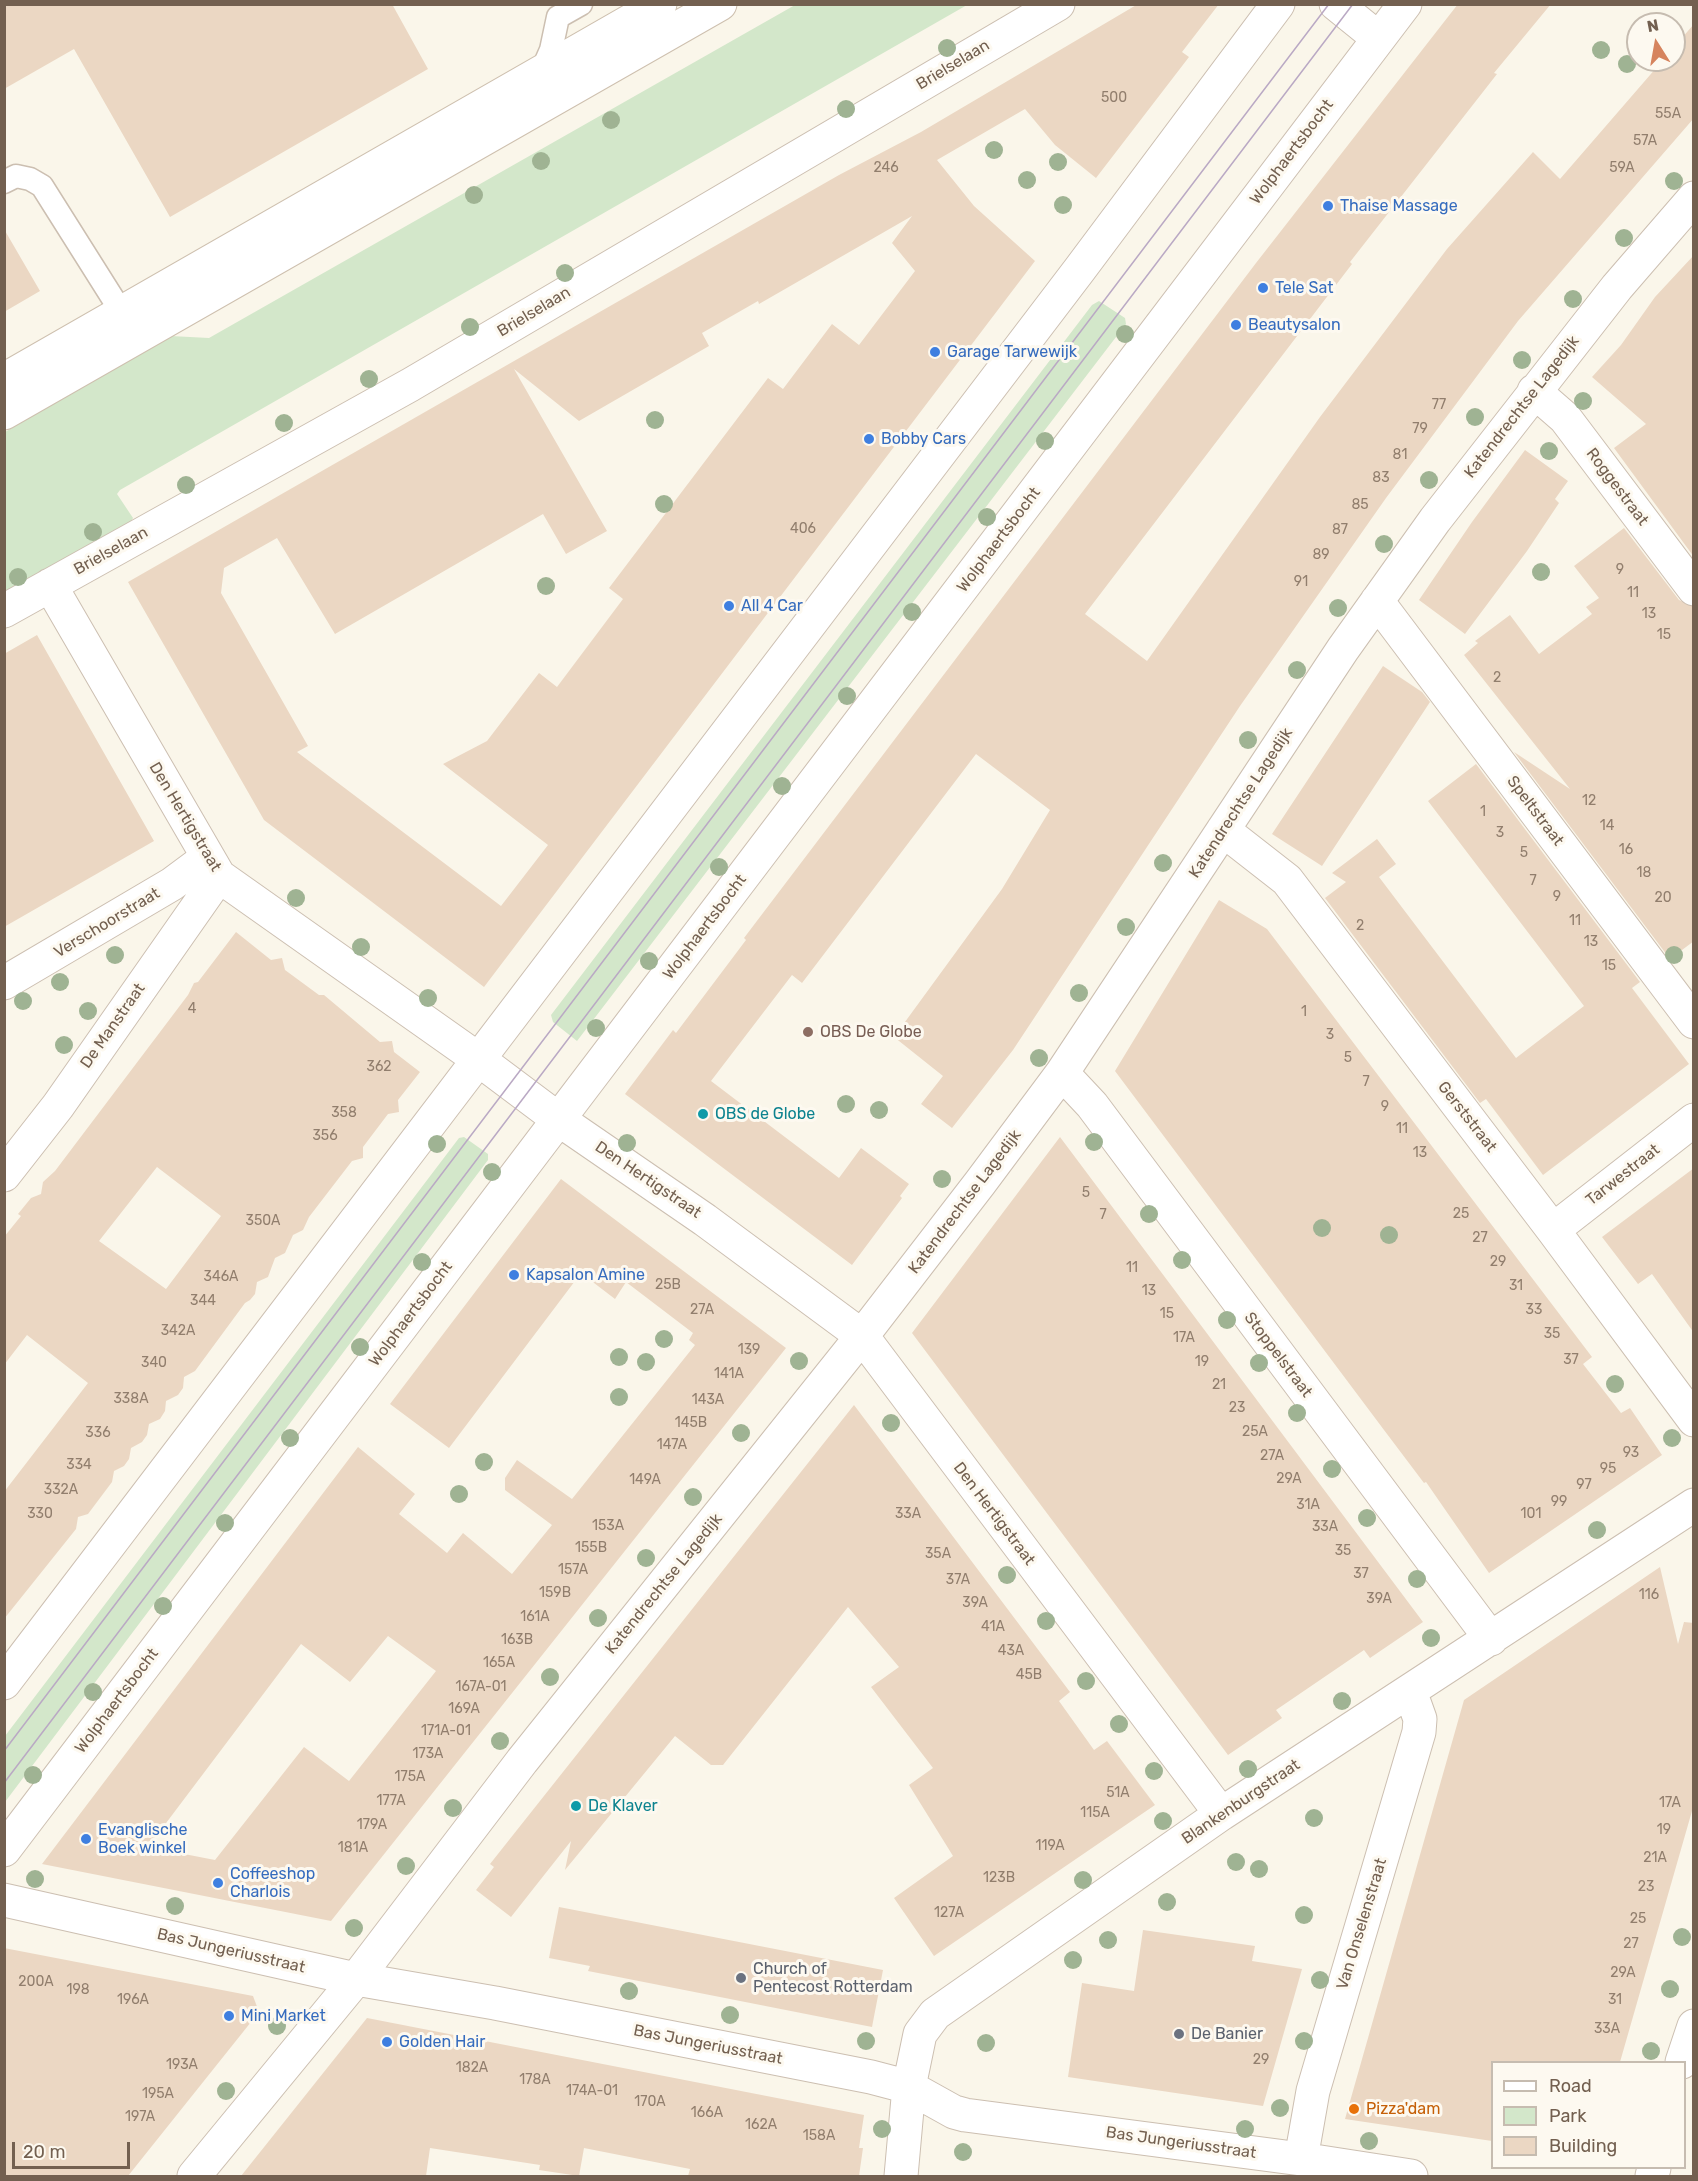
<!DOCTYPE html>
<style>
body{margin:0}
#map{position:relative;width:1698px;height:2181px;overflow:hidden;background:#faf6ea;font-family:Rubik,sans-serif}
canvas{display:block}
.frame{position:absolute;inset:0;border:6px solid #736050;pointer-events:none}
.legend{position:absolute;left:1491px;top:2061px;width:195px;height:108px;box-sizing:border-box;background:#fdf9f0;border:2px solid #c6bcb0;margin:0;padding:8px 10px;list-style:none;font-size:18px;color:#736050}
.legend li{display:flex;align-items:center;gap:12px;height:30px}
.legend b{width:30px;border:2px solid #c6bcb0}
.north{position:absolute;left:1626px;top:12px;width:60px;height:60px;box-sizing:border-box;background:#fdf9f0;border:2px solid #c6bcb0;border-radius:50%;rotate:349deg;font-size:16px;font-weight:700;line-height:24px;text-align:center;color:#736050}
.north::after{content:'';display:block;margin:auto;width:21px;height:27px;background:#d6845e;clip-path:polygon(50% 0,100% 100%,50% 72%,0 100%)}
.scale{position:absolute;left:12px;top:2142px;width:118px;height:27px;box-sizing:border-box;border:3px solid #736050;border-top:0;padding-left:8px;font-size:18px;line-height:21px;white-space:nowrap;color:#736050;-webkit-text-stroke:4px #fdf9f0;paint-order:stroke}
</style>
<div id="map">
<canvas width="1698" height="2181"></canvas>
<div class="frame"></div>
<ul class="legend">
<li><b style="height:8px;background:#fff"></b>Road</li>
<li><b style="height:16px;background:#d3e7ca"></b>Park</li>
<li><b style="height:16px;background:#ebd7c3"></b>Building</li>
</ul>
<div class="north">N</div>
<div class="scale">20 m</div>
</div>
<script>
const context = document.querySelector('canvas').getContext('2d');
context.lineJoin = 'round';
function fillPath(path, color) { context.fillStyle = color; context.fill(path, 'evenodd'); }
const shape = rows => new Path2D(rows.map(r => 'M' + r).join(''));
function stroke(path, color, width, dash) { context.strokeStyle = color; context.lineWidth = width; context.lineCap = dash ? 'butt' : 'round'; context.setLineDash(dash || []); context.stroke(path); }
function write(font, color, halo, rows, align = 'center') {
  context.font = font + ' Rubik,sans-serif'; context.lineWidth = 6; context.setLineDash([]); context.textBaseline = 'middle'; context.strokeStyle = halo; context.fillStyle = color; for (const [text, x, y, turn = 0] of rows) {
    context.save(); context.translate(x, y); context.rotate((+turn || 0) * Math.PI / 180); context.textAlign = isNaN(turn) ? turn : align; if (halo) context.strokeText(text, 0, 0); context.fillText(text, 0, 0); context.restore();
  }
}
const green = shape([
 [795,5,967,5,120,490,117,494,133,518,129,525,5,600,5,432,171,336,209,338],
 [1099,301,1125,318,1126,324,577,1041,553,1022,551,1015,1092,305],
 [464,1137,488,1154,488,1160,5,1802,5,1736,459,1138]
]);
const building = shape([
 [4,4,392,4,428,69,170,217,74,49,4,89],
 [1138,4,1219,4,1182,52,1189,57,1096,178,1055,145,1025,109,937,160,974,206,1035,261,484,987,264,820,128,582,839,175,921,132],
 [912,216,892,243,915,271,859,345,832,324,783,389,768,378,609,588,623,599,557,687,539,673,487,741,443,764,548,845,501,906,297,752,308,746,221,593,224,568,277,538,335,634,543,514,566,554,607,531,514,369,579,421,709,346,702,333,758,301,759,304],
 [1458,4,1551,4,1494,73,1497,74,1350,262,1352,264,1085,614,1147,661,1320,417,1447,249,1533,152,1560,179,1663,60,1674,60,1674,47,1694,24,1694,118,1518,321,1386,498,1240,706,1013,1050,952,1128,921,1104,943,1076,894,1037,1002,889,1050,810,976,754,802,983,792,975,711,1081,839,1178,861,1148,909,1184,900,1196,902,1198,852,1265,625,1094,673,1030,676,1033,746,940,744,938,1256,263],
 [4,229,40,291,4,312],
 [1694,255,1694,557,1614,448,1646,424,1592,377,1621,345,1655,297],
 [1525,450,1568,481,1555,499,1559,503,1527,551,1465,634,1419,600,1472,522],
 [1624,528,1679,600,1694,607,1694,941,1670,959,1514,752,1570,789,1464,655,1478,643,1475,641,1510,615,1539,654,1592,614,1586,607,1599,598,1574,566],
 [37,635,154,841,4,927,4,654],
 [1383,666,1422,692,1430,702,1322,866,1272,834],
 [1476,764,1640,982,1632,988,1689,1064,1543,1175,1486,1099,1480,1103,1325,898,1346,882,1332,873,1377,839,1396,864,1379,877,1516,1058,1584,1006,1428,801],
 [1219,900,1267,929,1592,1357,1583,1364,1621,1413,1630,1408,1662,1455,1489,1573,1426,1482,1424,1483,1384,1430,1115,1071],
 [236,932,271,960,282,958,285,970,319,995,324,995,380,1042,392,1041,394,1052,420,1072,398,1100,399,1112,388,1114,363,1147,363,1158,352,1161,309,1217,303,1230,293,1235,285,1253,275,1258,268,1277,257,1282,255,1294,250,1300,245,1303,195,1371,184,1377,183,1388,178,1395,166,1401,165,1411,160,1419,149,1424,147,1435,142,1442,131,1448,129,1459,124,1466,114,1471,112,1482,88,1514,78,1517,76,1529,4,1619,4,1492,88,1383,27,1335,4,1365,4,1237,21,1216,18,1214,31,1198,41,1194,43,1182,55,1171,188,995,194,983,198,982],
 [157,1167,221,1216,166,1289,99,1241],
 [1060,1137,1423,1622,1370,1658,1364,1650,1276,1710,1282,1718,1228,1755,912,1333],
 [1694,1168,1694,1333,1652,1274,1638,1284,1602,1237],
 [561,1179,786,1348,331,1921,42,1864,358,1447,415,1494,399,1514,447,1553,463,1533,512,1574,552,1525,505,1490,505,1478,517,1460,572,1499,695,1345,689,1340,693,1333,626,1282,615,1299,581,1273,449,1448,390,1404],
 [388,1636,436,1671,349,1781,304,1747,215,1860,148,1847,301,1644,350,1682],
 [854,1405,1070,1692,1059,1701,1094,1750,1107,1741,1155,1805,934,1956,894,1898,953,1856,909,1785,933,1768,871,1687,899,1667,848,1607,723,1765,711,1765,675,1736,565,1870,571,1841,511,1917,476,1890,494,1867,490,1864],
 [1660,1567,1678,1644,1684,1622,1694,1623,1694,1804,1620,2062,1492,2062,1492,2141,1345,2119,1464,1700],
 [559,1907,883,1970,872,2027,588,1971,590,1966,549,1958],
 [1143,1930,1255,1946,1252,1961,1302,1969,1263,2106,1068,2077,1082,1983,1134,1991],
 [4,1948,253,1996,259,2012,128,2176,4,2176],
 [367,2018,864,2115,859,2148,863,2148,859,2176,688,2176,690,2169,584,2148,579,2176,539,2170,540,2165,430,2148,426,2176,241,2176]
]);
const lane = shape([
 [541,73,551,50,558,17,581,4],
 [4,182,16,176,30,179,42,186,129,324]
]);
const street = shape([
 [1336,4,1378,38],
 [1534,391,1565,418,1694,589],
 [50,585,219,876,478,1059,558,1119,705,1220,862,1336,1221,1814],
 [1377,601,1694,1022],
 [4,611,410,385,1058,4],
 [1223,830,1287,880,1553,1230,1694,1420],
 [4,983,172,884,207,858],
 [1062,1073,1092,1105,1491,1639],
 [4,1175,58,1106,219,876],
 [1553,1230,1694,1120],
 [4,1683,1080,269,1278,4],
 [4,1850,1405,4],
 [4,1900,356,1979,495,2003,871,2077,909,2087,954,2112,965,2115,1301,2159,1411,2176],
 [1682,2062,1694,2026],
 [1301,2159,1313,2091,1419,1732,1420,1719,1410,1691],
 [194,2176,356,1979,522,1761,862,1336,980,1183,1062,1073,1343,649,1435,520,1617,287,1694,198],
 [901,2176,909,2087,920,2034,935,2014,1221,1814,1694,1505],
 [1652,2176,1654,2168]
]);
const secondary = shape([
 [4,380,660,4],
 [4,413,720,4]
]);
const tram = shape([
 [4,1751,1329,4],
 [4,1783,1353,4]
]);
const trees = [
 [947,48],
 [1601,50],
 [1627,64],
 [846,109],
 [611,120],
 [994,150],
 [541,161],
 [1058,162],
 [1027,180],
 [1674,181],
 [474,195],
 [1063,205],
 [1624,238],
 [565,273],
 [1573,299],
 [470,327],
 [1125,334],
 [1522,360],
 [369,379],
 [1583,401],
 [1475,417],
 [655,420],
 [284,423],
 [1045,441],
 [1549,451],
 [1429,480],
 [186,485],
 [664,504],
 [987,517],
 [93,532],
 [1384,544],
 [1541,572],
 [18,577],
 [546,586],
 [1338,608],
 [912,612],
 [1297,670],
 [847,696],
 [1248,740],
 [782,786],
 [1163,863],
 [719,867],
 [296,898],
 [1126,927],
 [361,947],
 [115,955],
 [1674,955],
 [649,961],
 [60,982],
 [1079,993],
 [428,998],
 [23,1001],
 [88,1011],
 [596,1028],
 [64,1045],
 [1039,1058],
 [846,1104],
 [879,1110],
 [1094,1142],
 [627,1143],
 [437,1144],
 [492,1172],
 [942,1179],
 [1149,1214],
 [1322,1228],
 [1389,1235],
 [1182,1260],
 [422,1262],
 [1227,1320],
 [664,1339],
 [360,1347],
 [619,1357],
 [799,1361],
 [646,1362],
 [1259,1363],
 [1615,1384],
 [619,1397],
 [1297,1413],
 [891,1423],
 [741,1433],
 [290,1438],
 [1672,1438],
 [484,1462],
 [1332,1469],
 [459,1494],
 [693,1497],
 [1367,1518],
 [225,1523],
 [1597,1530],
 [646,1558],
 [1007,1575],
 [1417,1579],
 [163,1606],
 [598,1618],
 [1046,1621],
 [1431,1638],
 [550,1677],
 [1086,1681],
 [93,1692],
 [1342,1701],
 [1119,1724],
 [500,1741],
 [1248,1769],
 [1154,1771],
 [33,1775],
 [453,1808],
 [1314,1818],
 [1163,1821],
 [1236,1862],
 [406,1866],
 [1259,1869],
 [35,1879],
 [1083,1880],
 [1167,1902],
 [175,1906],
 [1304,1915],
 [354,1928],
 [1682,1937],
 [1108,1940],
 [1073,1960],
 [1320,1980],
 [1670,1989],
 [629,1991],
 [730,2015],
 [277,2026],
 [866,2041],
 [1304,2041],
 [986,2043],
 [1651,2051],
 [226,2091],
 [1280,2108],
 [882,2129],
 [1245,2129],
 [1369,2141],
 [963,2152]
];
const markers = [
 [1328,206,6,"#3f7fe0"],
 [1263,288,6,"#3f7fe0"],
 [1236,325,6,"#3f7fe0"],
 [935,352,6,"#3f7fe0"],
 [869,439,6,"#3f7fe0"],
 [729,606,6,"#3f7fe0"],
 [808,1032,6,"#8d6e63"],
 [703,1114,6,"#0f9aa8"],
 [514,1275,6,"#3f7fe0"],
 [576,1806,6,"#0f9aa8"],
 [86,1839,6,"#3f7fe0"],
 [218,1883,6,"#3f7fe0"],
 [741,1978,6,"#6b7280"],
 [229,2016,6,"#3f7fe0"],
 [1179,2034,6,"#6b7280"],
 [387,2042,6,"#3f7fe0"],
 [1354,2109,6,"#e8710a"]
];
const numberNames = [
 ["500",1114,98],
 ["55A",1668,114],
 ["57A",1645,141],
 ["246",886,168],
 ["59A",1622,168],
 ["77",1439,405],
 ["79",1420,429],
 ["81",1400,455],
 ["83",1381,478],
 ["85",1360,505],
 ["406",803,529],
 ["87",1340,530],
 ["89",1321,555],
 ["9",1620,570],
 ["91",1301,582],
 ["11",1633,593],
 ["13",1649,614],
 ["15",1664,635],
 ["2",1497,678],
 ["12",1589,801],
 ["1",1483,812],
 ["14",1607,826],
 ["3",1500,833],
 ["16",1626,850],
 ["5",1524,853],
 ["18",1644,873],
 ["7",1533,881],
 ["9",1557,897],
 ["20",1663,898],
 ["11",1575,921],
 ["2",1360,926],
 ["13",1591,942],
 ["15",1609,966],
 ["4",192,1009],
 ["1",1304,1012],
 ["3",1330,1035],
 ["5",1348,1058],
 ["362",379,1067],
 ["7",1366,1082],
 ["9",1385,1107],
 ["358",344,1113],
 ["11",1402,1129],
 ["356",325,1136],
 ["13",1420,1153],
 ["5",1086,1193],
 ["25",1461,1214],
 ["7",1103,1215],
 ["350A",263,1221],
 ["27",1480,1238],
 ["29",1498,1262],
 ["11",1132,1268],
 ["346A",221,1277],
 ["25B",668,1285],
 ["31",1516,1286],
 ["13",1149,1291],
 ["344",203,1301],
 ["27A",702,1310],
 ["33",1534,1310],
 ["15",1167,1314],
 ["342A",178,1331],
 ["35",1552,1334],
 ["17A",1184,1338],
 ["139",749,1350],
 ["37",1571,1360],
 ["19",1202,1362],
 ["340",154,1363],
 ["141A",729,1374],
 ["21",1219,1385],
 ["338A",131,1399],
 ["143A",708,1400],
 ["23",1237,1408],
 ["145B",691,1423],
 ["25A",1255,1432],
 ["336",98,1433],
 ["147A",672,1445],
 ["93",1631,1453],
 ["27A",1272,1456],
 ["334",79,1465],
 ["95",1608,1469],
 ["29A",1289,1479],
 ["149A",645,1480],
 ["97",1584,1485],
 ["332A",61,1490],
 ["99",1559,1502],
 ["31A",1308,1505],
 ["330",40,1514],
 ["33A",908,1514],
 ["101",1531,1514],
 ["153A",608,1526],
 ["33A",1325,1527],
 ["155B",591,1548],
 ["35",1343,1551],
 ["35A",938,1554],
 ["157A",573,1570],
 ["37",1361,1574],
 ["37A",958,1580],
 ["159B",555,1593],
 ["116",1649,1595],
 ["39A",1379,1599],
 ["39A",975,1603],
 ["161A",535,1617],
 ["41A",993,1627],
 ["163B",517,1640],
 ["43A",1011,1651],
 ["165A",499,1663],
 ["45B",1029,1675],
 ["167A-01",481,1687],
 ["169A",464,1709],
 ["171A-01",446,1731],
 ["173A",428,1754],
 ["175A",410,1777],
 ["51A",1118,1793],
 ["177A",391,1801],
 ["17A",1670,1803],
 ["115A",1095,1813],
 ["179A",372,1825],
 ["19",1664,1830],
 ["119A",1050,1846],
 ["181A",353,1848],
 ["21A",1655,1858],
 ["123B",999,1878],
 ["23",1646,1887],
 ["127A",949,1913],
 ["25",1638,1919],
 ["27",1631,1944],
 ["29A",1623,1973],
 ["200A",36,1982],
 ["198",78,1990],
 ["196A",133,2000],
 ["31",1615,2000],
 ["33A",1607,2029],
 ["29",1261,2060],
 ["193A",182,2065],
 ["182A",472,2068],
 ["178A",535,2080],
 ["174A-01",592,2091],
 ["195A",158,2094],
 ["170A",650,2102],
 ["166A",707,2113],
 ["197A",140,2117],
 ["162A",761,2125],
 ["158A",819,2136]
];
const streetNames = [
 ["Brielselaan",953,65,-31],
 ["Wolphaertsbocht",1292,152,-53],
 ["Brielselaan",534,312,-31],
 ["Katendrechtse Lagedijk",1522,407,-52],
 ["Roggestraat",1617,487,53],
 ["Wolphaertsbocht",999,540,-53],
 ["Brielselaan",111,551,-29],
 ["Katendrechtse Lagedijk",1241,803,-57],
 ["Speltstraat",1535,811,53],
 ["Den Hertigstraat",185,817,59],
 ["Verschoorstraat",107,923,-31],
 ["Wolphaertsbocht",705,927,-53],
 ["De Manstraat",113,1026,-55],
 ["Gerststraat",1467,1117,52],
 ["Tarwestraat",1623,1175,-38],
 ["Den Hertigstraat",648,1180,34],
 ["Katendrechtse Lagedijk",965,1202,-53],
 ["Wolphaertsbocht",411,1314,-53],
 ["Stoppelstraat",1278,1355,53],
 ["Den Hertigstraat",994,1514,53],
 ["Katendrechtse Lagedijk",664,1584,-51],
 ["Wolphaertsbocht",117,1701,-53],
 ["Blankenburgstraat",1241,1802,-34],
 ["Van Onselenstraat",1362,1924,-73],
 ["Bas Jungeriusstraat",231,1951,13],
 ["Bas Jungeriusstraat",708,2045,11],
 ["Bas Jungeriusstraat",1181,2143,8]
];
const shopNames = [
 ["Thaise Massage",1340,206],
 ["Tele Sat",1275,288],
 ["Beautysalon",1248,325],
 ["Garage Tarwewijk",947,352],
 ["Bobby Cars",881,439],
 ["All 4 Car",741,606],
 ["Kapsalon Amine",526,1275],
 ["Evanglische",98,1830],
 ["Boek winkel",98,1848],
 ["Coffeeshop",230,1874],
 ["Charlois",230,1892],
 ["Mini Market",241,2016],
 ["Golden Hair",399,2042]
];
const educationNames = [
 ["OBS De Globe",820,1032]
];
const cultureNames = [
 ["OBS de Globe",715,1114],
 ["De Klaver",588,1806]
];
const worshipNames = [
 ["Church of",753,1969],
 ["Pentecost Rotterdam",753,1987],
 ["De Banier",1191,2034]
];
const foodNames = [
 ["Pizza'dam",1366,2109]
];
fillPath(green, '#d3e7ca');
fillPath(building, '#ebd7c3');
stroke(lane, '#ccbfb1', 25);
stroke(street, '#ccbfb1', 35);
stroke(secondary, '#cec0af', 35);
stroke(lane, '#fff', 22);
stroke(street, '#fff', 33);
stroke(secondary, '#fff', 33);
stroke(tram, '#baa9c4', 1.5);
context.fillStyle = '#9fb393';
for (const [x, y] of trees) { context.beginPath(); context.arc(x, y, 9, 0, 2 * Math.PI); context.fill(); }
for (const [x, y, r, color] of markers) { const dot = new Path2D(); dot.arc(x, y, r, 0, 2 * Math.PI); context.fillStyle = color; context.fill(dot); stroke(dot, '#fdf9f0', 2); }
write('14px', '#917e6d', null, numberNames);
write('16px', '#736050', '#fdf9f0', streetNames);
write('16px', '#366cbe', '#fdf9f0', shopNames, 'left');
write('16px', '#785e54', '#fdf9f0', educationNames, 'left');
write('16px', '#0d838f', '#fdf9f0', cultureNames, 'left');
write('16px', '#5b616d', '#fdf9f0', worshipNames, 'left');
write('16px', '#c56008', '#fdf9f0', foodNames, 'left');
</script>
